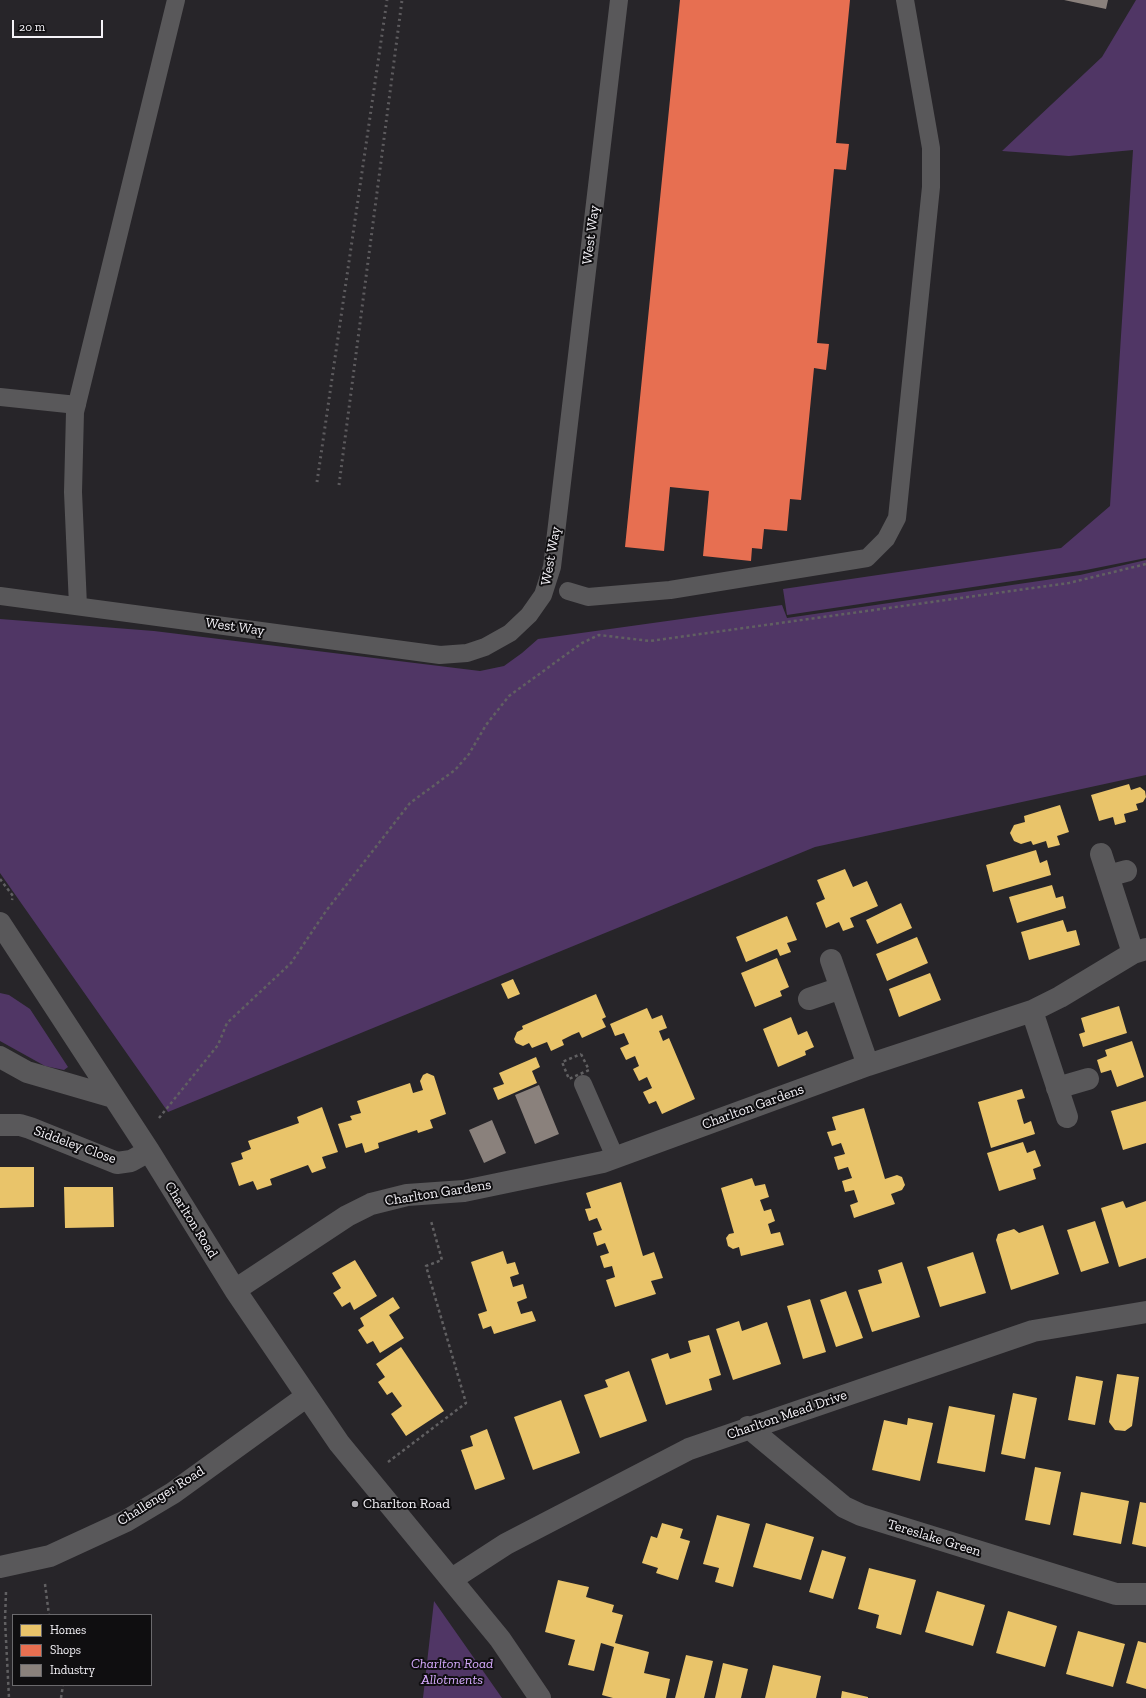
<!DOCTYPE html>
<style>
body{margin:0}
#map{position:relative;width:1146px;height:1698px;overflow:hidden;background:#272529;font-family:"Zilla Slab",serif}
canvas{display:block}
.legend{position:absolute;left:12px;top:1614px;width:140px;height:72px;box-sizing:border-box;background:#0f0e10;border:1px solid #6b6a6d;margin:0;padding:5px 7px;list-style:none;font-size:12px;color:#f5f3f8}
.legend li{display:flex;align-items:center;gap:8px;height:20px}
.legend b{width:20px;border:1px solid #6b6a6d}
.scale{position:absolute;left:12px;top:20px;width:91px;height:18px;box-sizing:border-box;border:2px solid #f5f3f8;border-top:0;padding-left:5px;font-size:12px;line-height:14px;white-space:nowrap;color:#f5f3f8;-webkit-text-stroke:3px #0f0e10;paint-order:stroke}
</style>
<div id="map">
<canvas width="1146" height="1698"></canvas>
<ul class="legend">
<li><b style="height:11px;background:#e9c46a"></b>Homes</li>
<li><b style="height:11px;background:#e76f51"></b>Shops</li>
<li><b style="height:11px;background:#8a817c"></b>Industry</li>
</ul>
<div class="scale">20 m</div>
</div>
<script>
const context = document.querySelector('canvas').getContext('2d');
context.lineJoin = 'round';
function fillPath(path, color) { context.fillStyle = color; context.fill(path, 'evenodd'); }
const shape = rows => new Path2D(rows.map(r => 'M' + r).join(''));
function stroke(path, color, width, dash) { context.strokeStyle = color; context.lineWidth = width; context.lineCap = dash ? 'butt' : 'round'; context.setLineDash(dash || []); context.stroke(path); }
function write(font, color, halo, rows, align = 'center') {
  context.font = font + ' "Zilla Slab",serif'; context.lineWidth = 4; context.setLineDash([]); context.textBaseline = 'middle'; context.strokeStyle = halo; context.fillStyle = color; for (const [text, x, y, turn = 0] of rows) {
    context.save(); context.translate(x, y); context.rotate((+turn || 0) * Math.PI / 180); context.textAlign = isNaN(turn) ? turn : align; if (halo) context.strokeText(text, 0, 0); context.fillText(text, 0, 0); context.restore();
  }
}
const green = shape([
 [1136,0,1146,0,1146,558,1086,570,787,615,783,589,1061,548,1110,506,1133,150,1069,156,1002,151,1102,57],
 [1146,560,1146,775,815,847,168,1112,0,873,0,619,154,631,480,671,504,666,522,653,538,639,782,605,787,618,1080,575],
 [0,993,9,995,30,1009,68,1067,64,1070,45,1066,0,1041],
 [434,1601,502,1698,423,1698]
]);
const homes = shape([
 [1129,784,1131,790,1140,787,1145,791,1146,797,1143,802,1136,804,1138,810,1124,814,1126,822,1115,825,1113,817,1099,821,1091,795],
 [1060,805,1069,832,1057,836,1060,845,1048,848,1046,841,1033,845,1031,841,1021,844,1014,841,1010,833,1014,825,1025,822,1024,816],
 [1036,850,1040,863,1047,860,1051,875,993,892,986,865],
 [845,869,853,887,867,881,878,906,850,918,854,927,843,931,839,922,826,928,816,903,825,899,817,880],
 [1052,885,1056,898,1063,896,1066,908,1017,923,1009,897],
 [901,903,912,928,877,944,866,920],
 [787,916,797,940,787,943,791,952,780,956,777,949,746,962,736,937],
 [1063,920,1067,932,1076,930,1080,945,1029,960,1021,932],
 [917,937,928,963,887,981,876,954],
 [777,958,789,987,780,991,782,996,755,1007,741,973],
 [930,973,941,1000,899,1017,889,989],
 [513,979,520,994,508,999,501,984],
 [596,994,606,1017,602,1019,606,1027,582,1038,579,1032,572,1035,562,1040,564,1045,551,1051,547,1042,532,1048,529,1043,523,1046,516,1043,514,1039,517,1032,523,1029,522,1026],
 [1119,1006,1127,1033,1083,1047,1079,1034,1085,1032,1081,1018],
 [647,1008,652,1019,662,1015,667,1028,659,1031,663,1041,669,1038,695,1099,662,1114,656,1101,649,1104,643,1092,652,1088,647,1077,639,1081,633,1069,639,1066,635,1056,626,1060,620,1048,629,1044,624,1033,615,1036,610,1024],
 [791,1017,798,1035,807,1031,814,1047,805,1051,806,1055,778,1067,763,1029],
 [1132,1041,1144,1077,1117,1087,1111,1070,1101,1073,1097,1060,1107,1056,1105,1050],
 [536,1057,540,1067,532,1071,537,1083,498,1100,493,1088,504,1084,499,1073],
 [427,1073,434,1076,446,1114,430,1120,433,1128,418,1133,417,1130,378,1143,379,1148,365,1153,362,1143,346,1148,338,1124,352,1120,350,1116,361,1113,357,1101,410,1083,413,1093,423,1090,420,1081,423,1075],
 [1022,1089,1025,1098,1017,1100,1024,1124,1031,1121,1035,1134,991,1148,978,1102],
 [1146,1101,1146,1143,1123,1150,1111,1111],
 [322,1107,338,1152,322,1157,326,1168,312,1173,308,1165,270,1179,272,1185,257,1190,253,1181,239,1186,231,1163,243,1159,241,1153,251,1149,248,1141,299,1123,297,1117],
 [864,1108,885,1179,897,1175,902,1177,905,1185,902,1190,891,1194,895,1204,854,1218,850,1205,858,1202,854,1190,845,1192,842,1181,852,1178,848,1167,838,1170,834,1157,845,1154,841,1143,832,1146,827,1132,836,1130,832,1117],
 [1023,1142,1027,1153,1035,1150,1041,1166,1033,1169,1036,1179,999,1191,987,1153],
 [0,1167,34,1167,34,1207,0,1208],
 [752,1178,755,1186,765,1184,769,1197,760,1200,764,1211,771,1209,775,1221,768,1224,771,1234,780,1232,784,1245,741,1256,739,1247,733,1249,728,1246,726,1238,729,1234,734,1233,721,1188],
 [621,1182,643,1256,654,1252,663,1278,651,1281,656,1294,615,1307,606,1280,615,1277,612,1266,604,1268,600,1256,609,1253,605,1243,597,1246,593,1233,602,1230,597,1218,589,1221,585,1209,591,1208,586,1193],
 [64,1187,113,1187,114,1227,65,1228],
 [1123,1201,1126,1208,1146,1201,1146,1258,1119,1267,1101,1208],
 [1095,1221,1109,1263,1081,1272,1067,1230],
 [1043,1225,1059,1274,1011,1290,996,1240,998,1234,1014,1229,1019,1233],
 [503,1251,507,1264,515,1262,519,1274,510,1277,513,1287,523,1284,527,1298,517,1302,521,1314,532,1311,536,1321,494,1334,491,1326,483,1329,478,1314,487,1311,471,1262],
 [973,1252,986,1293,940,1307,927,1267],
 [355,1260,377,1296,354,1310,350,1302,342,1307,333,1293,341,1288,332,1273],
 [902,1262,920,1317,872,1332,858,1290,882,1283,878,1270],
 [846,1291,863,1338,836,1347,820,1300],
 [393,1297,400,1308,389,1315,404,1338,380,1353,373,1341,367,1344,358,1330,364,1326,360,1318],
 [810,1299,826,1352,803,1359,787,1306],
 [739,1321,742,1331,767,1322,781,1364,733,1380,716,1329],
 [709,1335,721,1375,709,1379,712,1390,666,1405,651,1359,668,1353,670,1359,691,1352,688,1341],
 [401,1347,444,1411,406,1436,391,1414,402,1406,392,1392,387,1395,378,1382,385,1377,376,1364],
 [629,1371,647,1421,600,1438,584,1395,608,1387,605,1380],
 [1117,1374,1139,1377,1132,1426,1125,1431,1115,1430,1109,1422],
 [1076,1376,1103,1381,1095,1425,1068,1420],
 [1013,1393,1037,1398,1025,1459,1001,1454],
 [561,1400,580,1453,533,1470,514,1417],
 [949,1406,995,1415,985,1472,937,1463],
 [908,1418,933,1423,920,1481,872,1470,884,1420,907,1425],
 [487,1429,505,1479,475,1490,461,1450,473,1446,470,1436],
 [1035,1467,1061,1472,1050,1525,1025,1520],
 [1081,1492,1129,1501,1121,1544,1073,1535],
 [1140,1502,1146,1503,1146,1547,1132,1544],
 [717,1515,750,1524,733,1587,715,1582,719,1568,703,1564],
 [662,1523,683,1529,680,1538,690,1541,678,1580,656,1573,658,1568,642,1563,651,1536,657,1538],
 [766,1523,814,1537,801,1580,753,1567],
 [822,1550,846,1557,833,1599,809,1592],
 [869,1568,916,1580,901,1635,876,1628,879,1615,858,1609],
 [558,1580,589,1587,586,1597,614,1605,612,1612,623,1615,615,1643,649,1652,644,1673,670,1679,666,1698,613,1698,602,1695,614,1647,601,1643,594,1671,568,1665,575,1640,545,1632],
 [937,1591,985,1605,973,1646,925,1632],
 [1008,1611,1057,1626,1045,1667,996,1653],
 [1078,1631,1125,1644,1113,1687,1066,1674],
 [1138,1641,1146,1643,1146,1689,1126,1683],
 [686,1655,713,1661,704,1698,675,1698],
 [723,1663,748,1669,741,1698,715,1698],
 [773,1665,821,1676,816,1698,765,1698],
 [842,1691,868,1697,868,1698,841,1698]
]);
const shops = shape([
 [680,0,850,0,836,143,849,144,846,170,834,169,817,343,829,344,826,370,814,368,801,500,790,499,787,531,764,529,762,549,752,548,751,561,703,556,709,491,670,487,664,551,625,547]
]);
const industry = shape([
 [1064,0,1108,0,1106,9],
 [539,1085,559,1134,535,1144,515,1095],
 [492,1120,506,1153,484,1163,469,1130]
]);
const path = shape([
 [0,879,13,896,12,900],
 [581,1054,589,1070,569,1079,562,1062,581,1054],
 [159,1118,218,1045,227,1023,291,963,326,911,410,803,455,770,469,754,486,725,509,696,582,643,599,635,650,641,1069,583,1146,564],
 [388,1462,466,1403,426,1266,442,1260,431,1221],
 [45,1584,49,1615],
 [6,1592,5,1620,9,1698],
 [61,1698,63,1685]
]);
const service = shape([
 [0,397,77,405],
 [568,591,588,597,670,590,867,558,886,539,897,518,931,187,931,148,905,0],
 [0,596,440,655,467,653,485,647,510,633,529,615,543,595,552,567,619,0],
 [78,606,73,492,75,412,176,0],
 [583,1084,615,1157]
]);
const minor = shape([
 [1101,854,1133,953],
 [1108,876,1126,871],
 [0,923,149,1151,235,1290,339,1443,500,1639,540,1698],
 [831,960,868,1065],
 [809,999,841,988],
 [1032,1011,1067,1117],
 [0,1057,27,1072,113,1097],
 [1057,1088,1088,1079],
 [0,1125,20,1125,30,1128,117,1163,131,1161,149,1151],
 [235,1290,347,1216,371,1204,407,1195,464,1191,603,1162,868,1065,1032,1011,1060,997,1133,953,1146,949],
 [748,1427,844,1507,861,1515,1116,1594,1146,1594],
 [0,1567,50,1556,126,1521,173,1493,307,1396],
 [452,1579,506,1544,689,1449,1033,1331,1146,1312]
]);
const rail = shape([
 [317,482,387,0],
 [339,485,402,0]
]);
const markers = [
 [355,1504,4,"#adabb0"]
];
const streetNames = [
 ["West Way",591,235,-83],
 ["West Way",551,556,-80],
 ["West Way",235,627,8],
 ["Charlton Gardens",753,1107,-20],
 ["Siddeley Close",75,1145,20],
 ["Charlton Gardens",438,1193,-9],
 ["Charlton Road",191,1220,58],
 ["Charlton Mead Drive",787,1415,-19],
 ["Challenger Road",161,1496,-32],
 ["Tereslake Green",934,1538,17]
];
const poiNames = [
 ["Charlton Road",363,1504]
];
const parkNames = [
 ["Charlton Road",452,1664],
 ["Allotments",452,1680]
];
fillPath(green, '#503665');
fillPath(homes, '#e9c46a');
fillPath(shops, '#e76f51');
fillPath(industry, '#8a817c');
stroke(path, '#616062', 2.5, [3, 3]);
stroke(service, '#59585a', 18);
stroke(minor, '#59585a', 22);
stroke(rail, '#5d5b5e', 3, [2, 4]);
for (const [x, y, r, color] of markers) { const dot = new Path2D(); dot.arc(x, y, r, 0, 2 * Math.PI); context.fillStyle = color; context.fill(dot); stroke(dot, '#0f0e10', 1.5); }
write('14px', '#f5f3f8', '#0f0e10', streetNames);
write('14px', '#f5f3f8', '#0f0e10', poiNames, 'left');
write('italic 14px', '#d7abff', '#0f0e10', parkNames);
</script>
